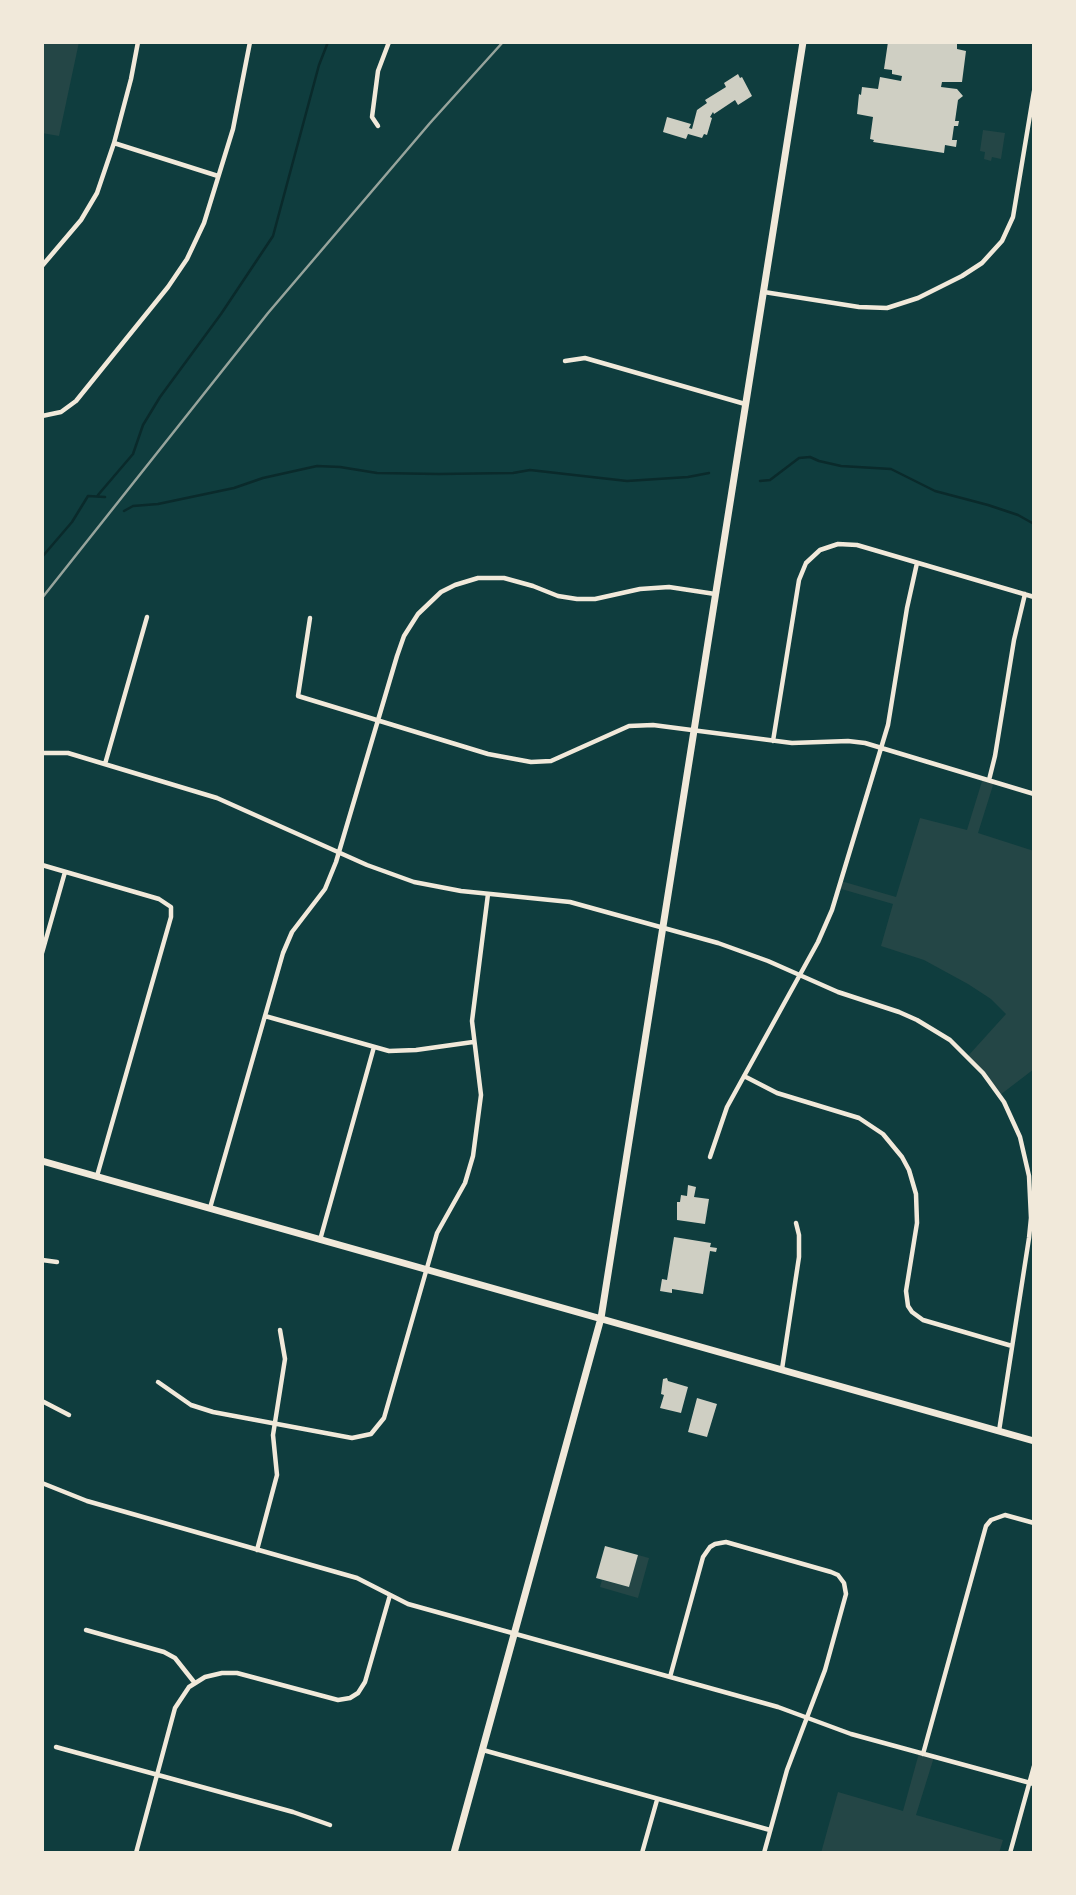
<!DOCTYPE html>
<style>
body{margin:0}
#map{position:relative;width:1076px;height:1895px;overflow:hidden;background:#0f3d3e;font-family:"DM Sans",sans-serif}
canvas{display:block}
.frame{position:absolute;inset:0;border:44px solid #f1e9da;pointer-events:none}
</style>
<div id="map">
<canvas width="1076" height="1895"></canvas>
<div class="frame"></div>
</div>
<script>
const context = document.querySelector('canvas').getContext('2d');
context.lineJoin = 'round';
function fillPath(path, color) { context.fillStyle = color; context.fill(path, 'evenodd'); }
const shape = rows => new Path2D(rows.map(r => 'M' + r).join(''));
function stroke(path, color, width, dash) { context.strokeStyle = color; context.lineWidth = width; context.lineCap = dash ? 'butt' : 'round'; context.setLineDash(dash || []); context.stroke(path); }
const green = shape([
 [42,42,79,42,59,136,42,133],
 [983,130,1005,133,1001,159,992,157,991,161,984,159,985,152,980,151],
 [983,778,994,782,978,833,1034,851,1034,1069,1000,1095,968,1056,1006,1014,991,999,968,984,924,960,881,946,893,904,838,888,841,881,896,897,920,818,967,830],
 [638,1555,649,1558,638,1598,600,1587,602,1580,629,1587],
 [919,1753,934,1757,916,1815,1003,1840,999,1853,821,1853,838,1792,903,1811]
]);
const stream = shape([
 [760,481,770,480,799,458,810,457,819,461,841,466,891,469,935,491,988,505,1018,515,1034,524],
 [98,495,133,454,143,425,160,397,221,314,273,236,319,65,328,42],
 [124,511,133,506,158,504,234,488,263,478,317,466,340,467,377,473,439,474,513,473,530,470,627,481,688,477,709,473],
 [42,557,72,522,88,496,105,497]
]);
const building = shape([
 [888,42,955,42,957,44,957,49,966,51,962,82,942,82,941,87,957,89,963,96,958,100,955,121,959,121,958,126,954,126,952,140,957,140,956,147,945,145,944,153,873,142,874,140,870,139,873,117,857,114,859,94,861,95,862,87,878,89,880,77,901,81,902,76,892,74,892,70,884,69],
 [738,74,740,78,742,77,752,96,738,105,735,100,714,114,713,112,710,117,712,118,707,135,704,134,702,138,688,134,686,139,663,132,667,117,691,124,689,128,692,129,697,110,707,103,705,100,726,87,724,83],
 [688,1185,696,1187,694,1197,709,1199,705,1224,677,1220,677,1202,680,1202,681,1195,687,1196],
 [674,1237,711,1243,710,1247,717,1248,716,1252,710,1251,703,1294,672,1289,672,1293,660,1291,662,1279,667,1280],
 [667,1378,668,1381,688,1387,681,1413,660,1408,664,1395,661,1394,663,1379],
 [697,1398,717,1404,707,1437,688,1432],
 [605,1546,638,1555,629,1587,596,1578]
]);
const minor = shape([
 [378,126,372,117,378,71,389,42],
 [114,143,218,176],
 [42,266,81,220,97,193,114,143,131,79,138,42],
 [764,292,859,307,887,308,918,298,962,276,982,263,1002,241,1013,217,1034,91],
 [565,361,585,358,745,404],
 [42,416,61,412,76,401,168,287,187,259,204,223,233,129,250,42],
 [310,618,298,696,488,754,531,762,551,761,629,726,653,725,792,743,848,741,865,743,1034,794],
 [773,741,799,580,806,563,820,550,838,544,857,545,1034,597],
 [42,753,68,753,217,798,367,865,414,882,461,891,570,902,718,943,768,961,838,992,899,1012,917,1020,950,1040,983,1073,1004,1102,1020,1137,1029,1176,1031,1218,1029,1238,999,1431],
 [105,764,147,617],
 [989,780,995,756,1014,640,1025,594],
 [42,865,159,899,171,907,171,917,97,1176],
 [42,953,65,872],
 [265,1016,389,1051,416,1050,473,1042],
 [744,1076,777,1093,859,1118,883,1134,902,1157,909,1170,916,1194,917,1223,906,1291,908,1306,912,1312,923,1320,1012,1346],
 [710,1157,727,1107,818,942,832,910,888,725,907,608,917,563],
 [210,1208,283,953,292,932,325,889,336,862,397,656,404,636,418,614,441,592,455,585,478,578,504,578,533,586,558,596,577,599,595,599,640,589,669,587,715,594],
 [320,1240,374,1047],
 [42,1260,57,1262],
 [782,1369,799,1257,799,1235,796,1223],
 [158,1382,191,1405,213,1412,352,1438,371,1434,384,1418,437,1233,465,1183,473,1156,481,1095,472,1021,488,894],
 [42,1401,69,1415],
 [42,1483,87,1501,357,1578,408,1604,778,1707,851,1734,1034,1784],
 [257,1550,277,1475,273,1435,285,1359,280,1330],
 [86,1630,164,1652,175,1658,194,1682],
 [670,1677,703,1557,710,1547,715,1544,726,1542,831,1572,838,1575,844,1583,846,1594,825,1670,787,1770,764,1853],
 [56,1747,293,1812,330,1825],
 [483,1750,770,1830],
 [923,1754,986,1526,991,1520,1005,1515,1034,1523],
 [136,1853,175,1708,189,1687,205,1677,222,1673,237,1673,338,1700,350,1698,358,1693,365,1682,390,1595],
 [642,1853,657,1800],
 [1010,1853,1034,1766]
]);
const secondary = shape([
 [42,1161,1034,1441],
 [454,1853,601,1318,803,42]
]);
const rail = shape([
 [42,598,268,313,430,123,503,42]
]);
fillPath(green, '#244646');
stroke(stream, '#0a2a2b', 2.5);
fillPath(building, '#cfcfc3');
stroke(minor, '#f1e9da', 4.5);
stroke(secondary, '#f1e9da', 7);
stroke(rail, '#97a49c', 2.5);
</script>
